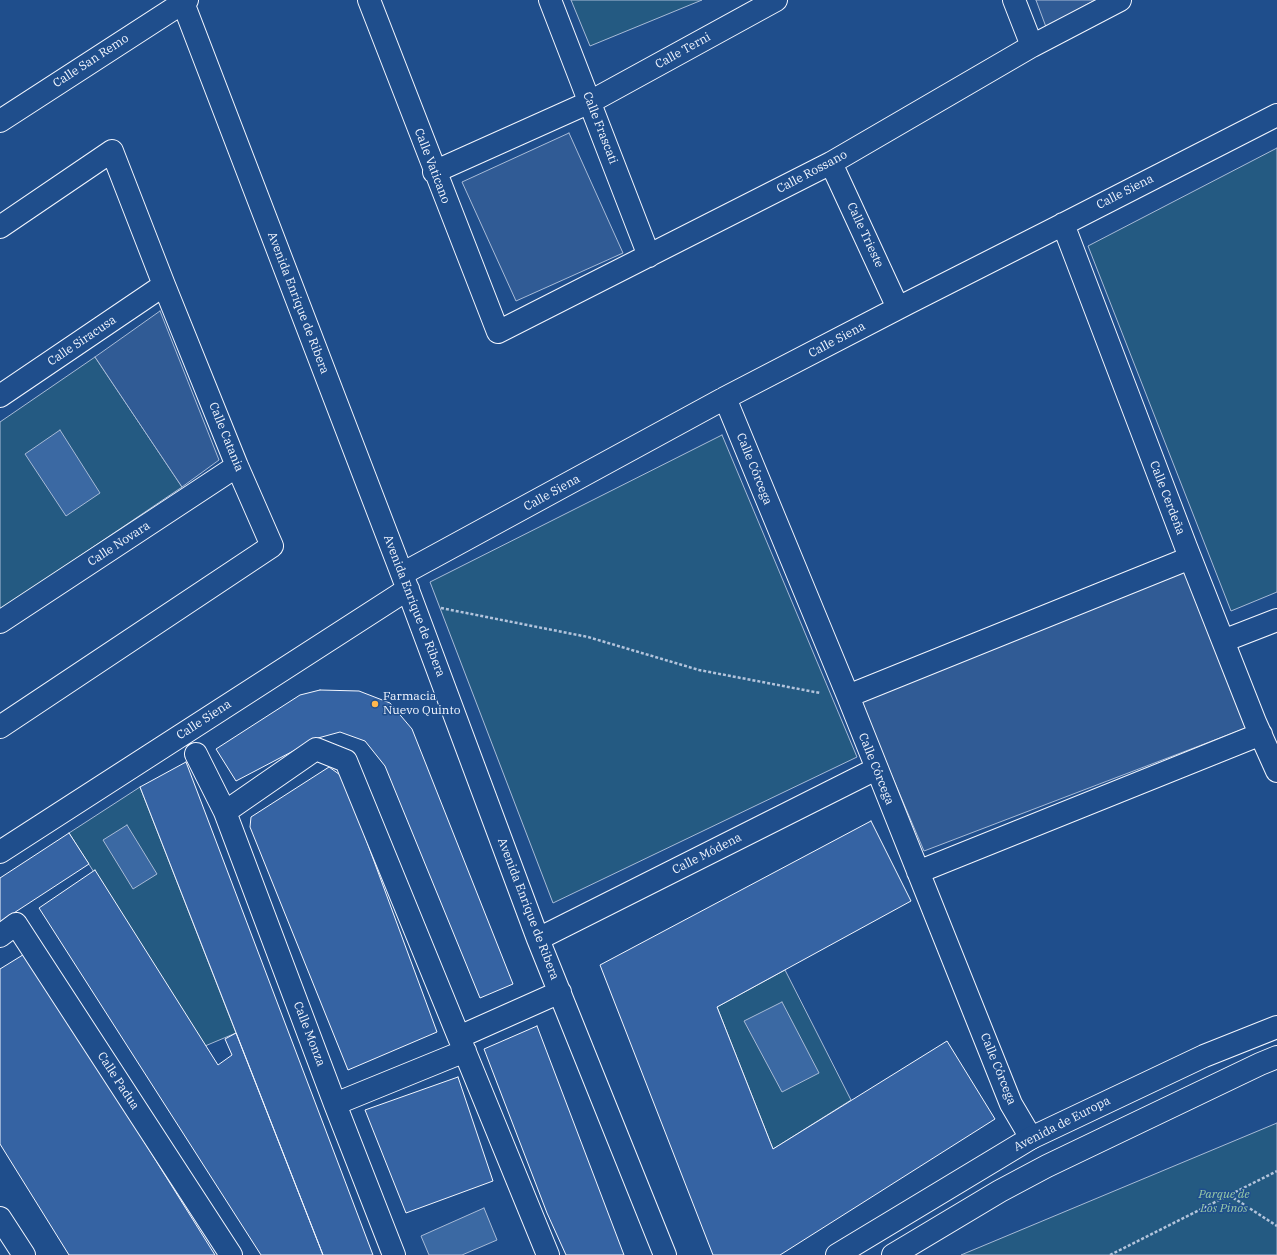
<!DOCTYPE html>
<meta charset="utf-8">
<style>
body{margin:0}
canvas{display:block;background:#1f4e8c}
</style>
<canvas width="1277" height="1255"></canvas>
<script>
const context = document.querySelector('canvas').getContext('2d');
context.lineJoin = 'round';
function fillPath(path, color) { context.fillStyle = color; context.fill(path, 'evenodd'); }
const shape = rows => new Path2D(rows.map(r => 'M' + r).join(''));
function stroke(path, color, width, dash) { context.strokeStyle = color; context.lineWidth = width; context.lineCap = dash ? 'butt' : 'round'; context.setLineDash(dash || []); context.stroke(path); }
function write(font, color, halo, rows, align = 'center') {
  context.font = font + ' "IBM Plex Serif",serif'; context.lineWidth = 3; context.setLineDash([]); context.textBaseline = 'middle'; context.strokeStyle = halo; context.fillStyle = color; for (const [text, x, y, turn = 0] of rows) {
    context.save(); context.translate(x, y); context.rotate((+turn || 0) * Math.PI / 180); context.textAlign = isNaN(turn) ? turn : align; if (halo) context.strokeText(text, 0, 0); context.fillText(text, 0, 0); context.restore();
  }
}
const green = shape([
 [571,0,702,0,590,46,571,0],
 [1277,148,1277,592,1231,611,1088,246,1277,148],
 [95,357,182,487,0,610,0,422,95,357],
 [722,435,857,757,553,903,430,582,722,435],
 [140,787,236,1033,205,1046,69,833,140,787],
 [785,970,851,1100,773,1149,717,1007,785,970],
 [1277,1123,1277,1255,961,1255,1277,1123]
]);
const parking = shape([
 [1036,0,1095,0,1046,27,1036,0],
 [569,133,623,253,516,301,462,182,569,133],
 [160,311,219,460,182,487,95,357,160,311],
 [1184,570,1246,728,924,851,860,701,1184,570]
]);
const water = shape([
 [60,430,100,493,66,516,25,454,60,430],
 [127,825,157,874,133,889,103,840,127,825],
 [782,1002,819,1073,782,1092,744,1021,782,1002],
 [484,1208,497,1240,462,1255,429,1255,421,1236,484,1208]
]);
const building = shape([
 [320,690,359,691,390,703,412,729,513,984,480,998,385,766,365,741,340,732,318,738,236,781,216,749,300,695,320,690],
 [186,762,373,1255,323,1255,140,787,186,762],
 [329,767,343,777,437,1032,348,1070,250,827,251,817,329,767],
 [871,821,911,901,717,1007,773,1149,947,1041,995,1119,780,1255,713,1255,600,965,871,821],
 [69,833,89,864,0,922,0,878,69,833],
 [95,870,218,1065,232,1055,225,1039,236,1033,323,1255,261,1255,39,908,95,870],
 [26,953,215,1255,69,1255,0,1144,0,969,26,953],
 [537,1026,624,1255,566,1255,547,1213,484,1049,537,1026],
 [458,1077,493,1181,406,1213,365,1110,458,1077]
]);
const path = shape([
 [441,608,588,637,699,670,820,693],
 [1229,1195,1277,1226],
 [1110,1255,1277,1171]
]);
const street = shape([
 [182,0,402,574,538,939,665,1255],
 [369,0,498,332,831,163,1032,46,1120,0],
 [550,0,649,256],
 [1014,0,1032,46],
 [0,121,187,0],
 [831,163,898,308],
 [434,172,590,102,776,0],
 [1063,224,1186,547,1255,722,1277,771],
 [0,227,112,151,164,285,237,466,272,546,0,727],
 [0,396,164,285],
 [725,398,848,696,1011,1104,1031,1138],
 [402,574,725,398,908,303,1054,229,1277,115],
 [0,622,237,466],
 [1223,641,1277,620],
 [848,696,1190,558],
 [196,754,225,812,335,1104,394,1255],
 [225,812,316,749,346,761,548,1255],
 [0,852,408,589],
 [918,872,1261,734],
 [0,936,16,924,231,1255],
 [538,939,876,769],
 [459,1037,560,992],
 [335,1104,465,1051],
 [0,1218,24,1255]
]);
const secondary = shape([
 [837,1255,1031,1138,1204,1056,1277,1027],
 [893,1255,1000,1191,1047,1166,1260,1064,1277,1057]
]);
const markers = [
 [375,704,4,"#ffb74d"]
];
const streetNames = [
 ["Calle Terni",683,51,-29],
 ["Calle San Remo",91,61,-33],
 ["Calle Frascati",600,128,69],
 ["Calle Vaticano",432,166,69],
 ["Calle Rossano",812,172,-28],
 ["Calle Siena",1125,192,-27],
 ["Calle Trieste",865,235,65],
 ["Avenida Enrique de Ribera",298,303,69],
 ["Calle Siena",837,340,-28],
 ["Calle Siracusa",82,341,-34],
 ["Calle Catania",226,437,68],
 ["Calle Córcega",754,469,68],
 ["Calle Siena",552,493,-29],
 ["Calle Cerdeña",1167,498,69],
 ["Calle Novara",119,544,-33],
 ["Avenida Enrique de Ribera",414,606,69],
 ["Calle Siena",204,720,-33],
 ["Calle Córcega",876,769,68],
 ["Calle Módena",707,854,-27],
 ["Avenida Enrique de Ribera",528,909,69],
 ["Calle Monza",309,1034,69],
 ["Calle Córcega",998,1069,68],
 ["Calle Padua",118,1081,57],
 ["Avenida de Europa",1062,1124,-27]
];
const poiNames = [
 ["Farmacia",383,697],
 ["Nuevo Quinto",383,711]
];
const parkNames = [
 ["Parque de",1224,1195],
 ["Los Pinos",1224,1209]
];
fillPath(green, '#245a82');
stroke(green, '#a8bbd7', 1);
fillPath(parking, '#305b95');
stroke(parking, '#a8bbd7', 1);
fillPath(water, '#3b69a3');
stroke(water, '#a8bbd7', 1);
fillPath(building, '#3563a3');
stroke(building, '#f2f6ff', 1);
stroke(street, '#f2f6ff', 24);
stroke(secondary, '#f2f6ff', 24);
stroke(path, '#b3c4dc', 2.5, [3, 2]);
stroke(street, '#1f4e8c', 22);
stroke(secondary, '#1f4e8c', 22);
for (const [x, y, r, color] of markers) { const dot = new Path2D(); dot.arc(x, y, r, 0, 2 * Math.PI); context.fillStyle = color; context.fill(dot); stroke(dot, '#1f4e8c', 1.5); }
write('12px', '#f2f6ff', '#1f4e8c', streetNames);
write('12px', '#f2f6ff', '#1f4e8c', poiNames, 'left');
write('italic 12px', '#97c8a6', '#1f4e8c', parkNames);
</script>
